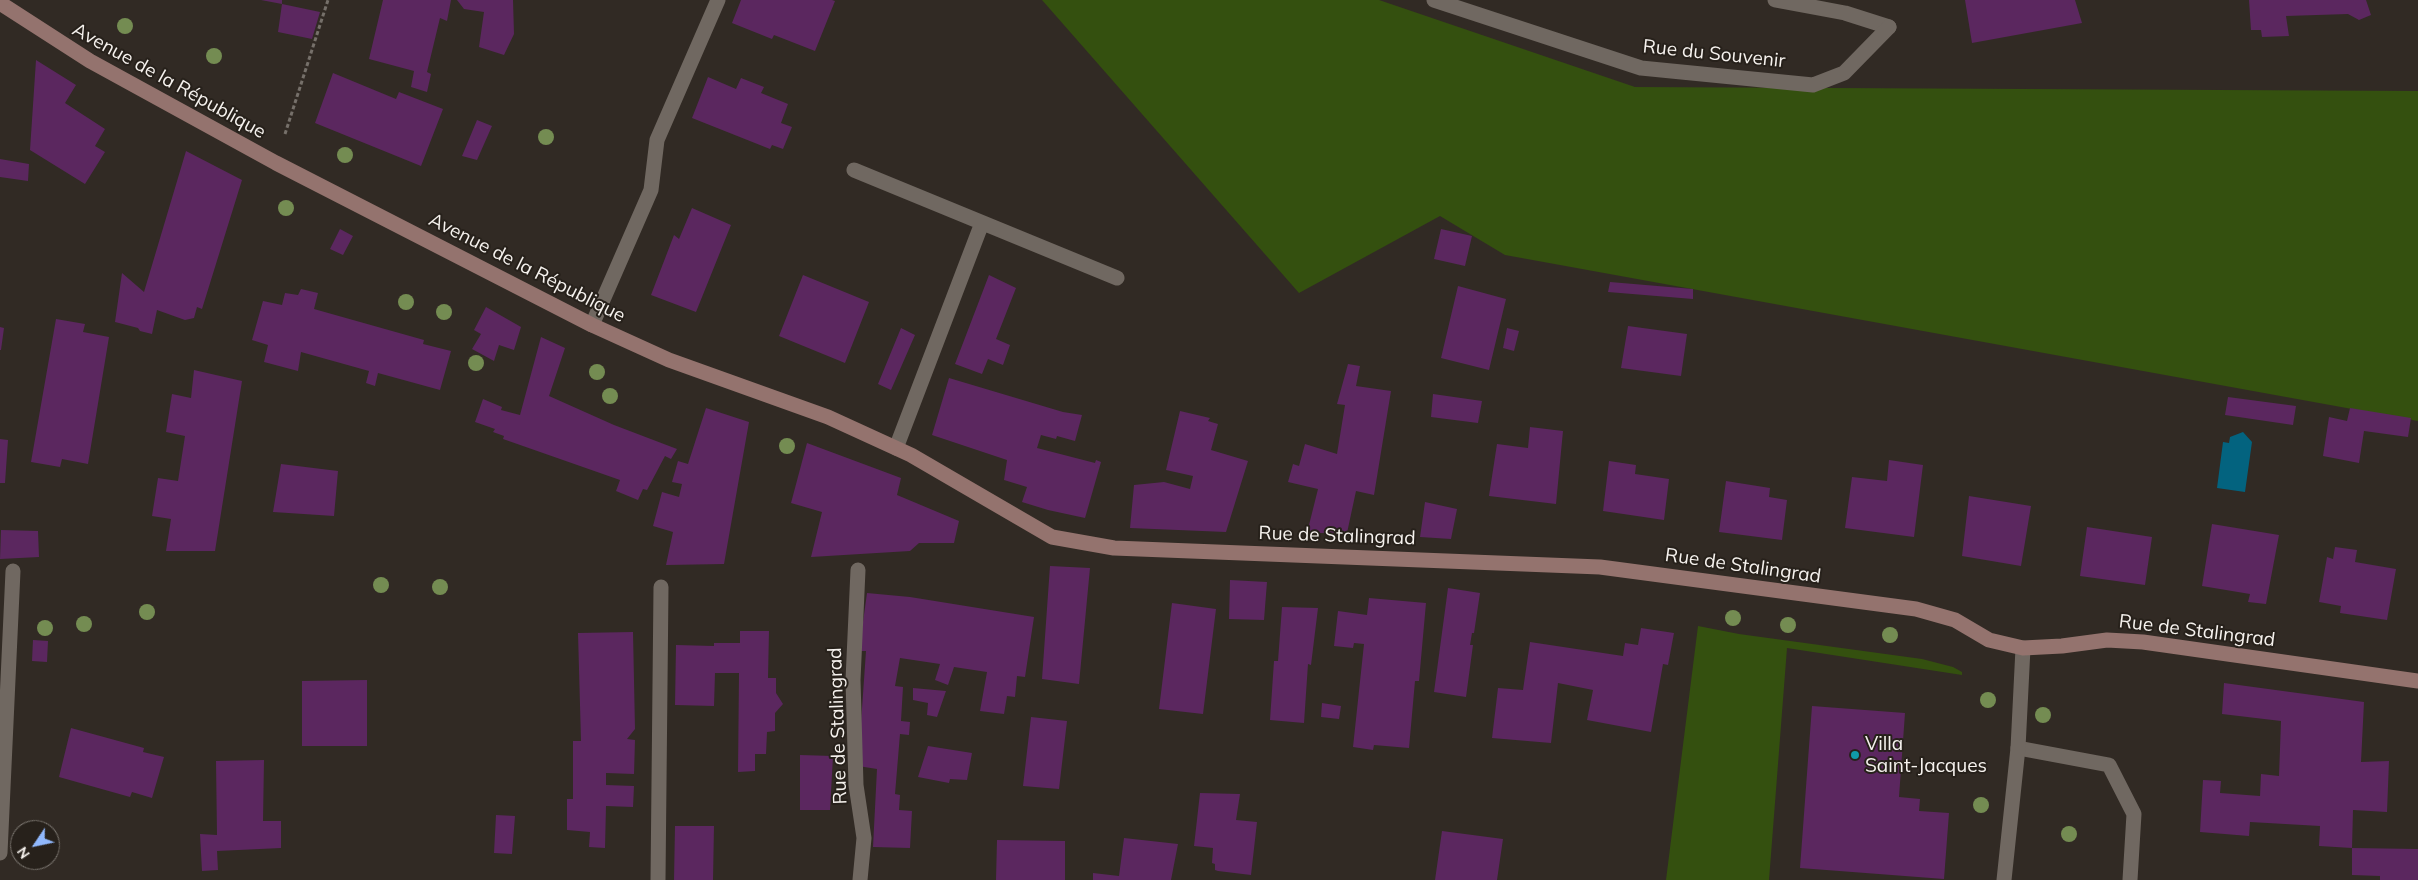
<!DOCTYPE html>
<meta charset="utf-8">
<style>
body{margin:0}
#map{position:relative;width:2418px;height:880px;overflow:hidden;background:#312a24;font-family:Mulish,sans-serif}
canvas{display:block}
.north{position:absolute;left:10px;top:820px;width:50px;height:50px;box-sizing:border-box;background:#27211b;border:1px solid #7a756f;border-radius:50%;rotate:236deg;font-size:14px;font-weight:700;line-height:20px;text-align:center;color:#f6f2ee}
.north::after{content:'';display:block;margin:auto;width:18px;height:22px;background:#90b8fd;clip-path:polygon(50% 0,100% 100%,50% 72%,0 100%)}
</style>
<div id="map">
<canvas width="2418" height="880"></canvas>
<div class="north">N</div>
</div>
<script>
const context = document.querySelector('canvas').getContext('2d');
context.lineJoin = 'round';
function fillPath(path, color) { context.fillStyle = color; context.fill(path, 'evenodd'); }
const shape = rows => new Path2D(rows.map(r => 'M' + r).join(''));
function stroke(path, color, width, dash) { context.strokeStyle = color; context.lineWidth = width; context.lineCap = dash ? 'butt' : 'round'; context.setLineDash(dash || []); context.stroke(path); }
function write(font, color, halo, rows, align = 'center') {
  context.font = font + ' Mulish,sans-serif'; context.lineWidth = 4; context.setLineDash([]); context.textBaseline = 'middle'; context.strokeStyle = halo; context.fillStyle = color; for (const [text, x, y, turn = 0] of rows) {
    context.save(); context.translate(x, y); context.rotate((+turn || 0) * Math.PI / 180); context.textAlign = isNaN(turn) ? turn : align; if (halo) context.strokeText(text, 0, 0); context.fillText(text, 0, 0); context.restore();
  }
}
const green = shape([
 [1042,0,1379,0,1635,87,2418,91,2418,421,1505,255,1440,216,1299,293],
 [1698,626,1739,634,1922,659,1953,667,1962,672,1962,675,1787,648,1769,880,1666,880]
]);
const water = shape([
 [2243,432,2252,442,2245,492,2217,488,2223,442,2229,443,2230,437]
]);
const building = shape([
 [261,0,282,0,282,4],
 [383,0,451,0,447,21,440,18,427,72,431,74,427,92,411,87,414,71,369,59],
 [457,0,513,0,514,34,504,55,479,47,484,12,464,9],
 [741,0,832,0,835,1,815,51,774,35,772,39,732,23],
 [1965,0,2075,0,2082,23,1972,43],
 [2249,0,2366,0,2371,15,2359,20,2348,14,2286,16,2289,36,2262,37,2261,30,2251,30],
 [282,4,320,12,312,39,278,32],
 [36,60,76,85,65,103,105,129,95,146,105,152,85,184,30,150],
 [333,73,396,99,399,92,443,109,421,166,315,123],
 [708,77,736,89,741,78,764,87,761,93,788,104,781,123,792,127,783,149,772,145,770,149,692,118],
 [477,120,492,126,477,160,462,156],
 [186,151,242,180,202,309,197,307,194,318,185,320,157,310,152,334,140,331,138,328,115,322,122,273,144,292],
 [0,159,29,164,28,181,0,177],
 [692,208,731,225,696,312,651,295,674,235,679,239],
 [340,229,353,236,343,255,330,249],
 [1441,229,1472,236,1465,266,1434,259],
 [803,275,869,302,845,363,779,336],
 [989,275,1016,288,996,339,1010,345,1003,365,988,359,982,374,955,364],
 [1610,282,1693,289,1693,299,1608,292],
 [1458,286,1506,299,1489,370,1441,358],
 [301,289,318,293,314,309,424,340,423,344,451,351,440,390,378,373,375,386,366,383,369,371,301,352,298,371,264,362,268,345,252,340,263,301,282,305,285,293,298,295],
 [486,307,521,327,514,350,499,345,494,361,472,349,481,334,474,330],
 [56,319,85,324,83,332,109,337,88,464,62,459,60,467,31,462],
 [1628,326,1687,334,1681,376,1621,368],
 [0,327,4,328,1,350,0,350],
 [901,328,915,335,891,390,878,384],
 [1507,328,1519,331,1514,351,1503,348],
 [541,337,565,348,549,396,614,425,677,449,671,459,665,456,647,490,643,489,638,500,616,491,620,480,503,439,504,436,493,432,495,429,475,422,483,399,502,407,501,410,520,415],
 [1348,364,1360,366,1356,386,1391,391,1374,495,1356,491,1347,533,1307,533,1318,489,1288,482,1293,464,1299,466,1305,444,1337,454,1345,405,1337,404],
 [194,370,242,381,215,551,166,551,171,519,152,516,158,478,178,481,185,436,166,432,172,394,191,398],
 [949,378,1063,412,1082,415,1075,441,1057,436,1056,439,1041,435,1037,448,1095,463,1096,460,1101,462,1085,518,1048,510,1022,502,1027,487,1004,480,1007,460,932,435],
 [1433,394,1482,401,1478,423,1431,417],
 [2228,397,2296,406,2293,425,2225,415],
 [706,408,749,422,724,564,666,565,673,532,653,526,662,492,679,497,682,484,672,482,678,461,688,464],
 [2350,408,2411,418,2408,437,2364,431,2359,463,2323,456,2329,417,2347,421],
 [1180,411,1210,418,1208,421,1218,424,1211,450,1248,461,1226,532,1130,528,1134,485,1164,482,1190,489,1193,476,1166,470],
 [1530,427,1563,431,1556,504,1489,496,1497,444,1528,448],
 [0,439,8,440,5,483,0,483],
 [807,443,901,478,897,495,959,521,954,543,919,543,910,551,811,557,822,512,791,503],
 [1889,460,1923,465,1914,537,1845,528,1852,477,1887,481],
 [1609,461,1636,465,1635,474,1669,479,1664,520,1603,511],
 [281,464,338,471,334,516,273,512],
 [1726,481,1770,488,1769,497,1787,500,1782,540,1719,532],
 [1969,496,2031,506,2021,566,1962,556],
 [1425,502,1457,509,1451,539,1420,537],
 [2212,524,2279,535,2266,604,2248,602,2250,594,2202,586],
 [2087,527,2152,537,2145,585,2080,576],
 [1,530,38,531,39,557,0,559],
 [2335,547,2357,550,2355,562,2396,569,2387,620,2340,613,2341,606,2319,602,2327,557,2333,559],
 [1050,566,1090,568,1079,684,1042,679],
 [1230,580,1267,582,1264,620,1229,619],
 [1448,588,1480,593,1474,633,1472,633,1470,645,1473,645,1466,697,1434,692],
 [867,593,910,597,1034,617,1025,677,1017,676,1015,697,1007,696,1004,714,980,711,987,672,954,667,948,685,935,680,940,664,900,658,895,686,903,687,901,721,910,722,909,735,900,734,895,794,900,795,899,810,912,811,910,848,873,847,877,769,858,766,866,651,859,651],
 [1369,598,1426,603,1419,681,1415,681,1409,748,1374,745,1373,750,1353,747,1364,644,1354,643,1353,648,1334,646,1338,611,1367,615],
 [1172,603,1216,609,1203,714,1159,709],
 [1282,607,1318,608,1311,665,1308,664,1304,723,1270,720,1274,661,1278,661],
 [1641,628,1674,633,1668,665,1663,664,1651,732,1587,720,1593,690,1558,683,1551,743,1492,738,1498,688,1523,690,1530,642,1623,656,1625,643,1638,645],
 [740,631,769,631,768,678,776,678,776,693,783,704,775,713,775,731,767,732,766,754,755,754,755,771,738,772,739,673,715,673,714,706,675,705,676,645,714,646,714,643,740,643],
 [633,632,635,729,627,739,635,740,634,774,606,773,606,785,634,786,633,807,606,806,605,848,589,847,590,832,567,830,567,799,573,799,573,741,581,741,578,633],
 [33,640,48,641,47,662,32,661],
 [367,680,367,746,302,746,302,681],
 [2224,683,2364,702,2361,762,2389,761,2387,812,2353,810,2352,848,2319,846,2320,826,2250,822,2249,836,2200,832,2203,780,2221,781,2220,793,2260,796,2261,774,2279,776,2281,721,2222,714],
 [913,688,946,691,937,717,927,715,928,703,913,700],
 [1322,703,1341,706,1339,719,1321,717],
 [1812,706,1905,713,1899,797,1920,799,1919,811,1949,813,1944,879,1800,868],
 [1031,717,1067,721,1059,789,1023,786],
 [71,728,144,748,143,752,164,757,152,798,132,792,130,797,59,777],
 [928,746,972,753,967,780,950,779,949,783,918,777],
 [800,755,833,756,830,810,800,810],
 [264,760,263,821,281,821,281,848,217,851,218,870,202,871,200,834,217,835,216,761],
 [1200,793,1240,794,1236,820,1257,822,1251,875,1218,871,1215,870,1215,864,1212,863,1213,848,1194,846],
 [496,815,515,816,512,854,494,853],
 [675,826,714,826,713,880,674,880],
 [1442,831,1503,839,1497,880,1435,880],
 [1124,838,1178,844,1171,880,1093,880,1093,873,1119,876],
 [997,840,1065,841,1065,880,996,880],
 [2352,848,2418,849,2418,880,2380,880,2380,876,2352,875]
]);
const path = shape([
 [285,134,328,0]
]);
const lane = shape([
 [1775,0,1845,13,1889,27],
 [592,325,651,190,657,140,718,0],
 [2018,748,2109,765,2134,814,2130,880],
 [658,880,661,587]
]);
const street = shape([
 [1434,0,1641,68,1813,85,1844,73,1889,27],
 [854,170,1117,278],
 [896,448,982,223],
 [858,570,853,680,856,785,864,838,860,880],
 [0,853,13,571],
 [2004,880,2018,748,2023,648]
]);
const secondary = shape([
 [0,3,90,61,276,163,592,325,669,360,828,417,911,455,1052,537,1114,548,1600,567,1916,609,1955,620,1989,640,2023,648,2062,646,2107,640,2143,642,2418,681]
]);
const trees = [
 [125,26],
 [214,56],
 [546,137],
 [345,155],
 [286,208],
 [406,302],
 [444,312],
 [476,363],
 [597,372],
 [610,396],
 [787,446],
 [381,585],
 [440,587],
 [147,612],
 [1733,618],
 [84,624],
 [1788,625],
 [45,628],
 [1890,635],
 [1988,700],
 [2043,715],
 [1981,805],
 [2069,834]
];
const markers = [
 [1855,755,5,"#0f9aa8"]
];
const streetNames = [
 ["Rue du Souvenir",1714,54,6],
 ["Avenue de la République",169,81,29],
 ["Avenue de la République",527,268,27],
 ["Rue de Stalingrad",1337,536,2],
 ["Rue de Stalingrad",1743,566,8],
 ["Rue de Stalingrad",2197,631,7],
 ["Rue de Stalingrad",838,726,-92]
];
const poiNames = [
 ["Villa",1865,744],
 ["Saint-Jacques",1865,766]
];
fillPath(green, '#34500f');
fillPath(water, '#03637f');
fillPath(building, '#5b275f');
stroke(path, '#76706a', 3, [4, 2.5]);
stroke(lane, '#706861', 15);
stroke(street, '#706861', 15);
stroke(secondary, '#94736e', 15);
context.fillStyle = '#748c52';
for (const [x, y] of trees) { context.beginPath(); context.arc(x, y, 8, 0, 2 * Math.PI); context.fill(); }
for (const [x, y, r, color] of markers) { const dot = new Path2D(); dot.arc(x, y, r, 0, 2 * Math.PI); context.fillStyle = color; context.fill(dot); stroke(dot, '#27211b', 2); }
write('19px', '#f6f2ee', '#27211b', streetNames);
write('19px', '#f6f2ee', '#27211b', poiNames, 'left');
</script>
